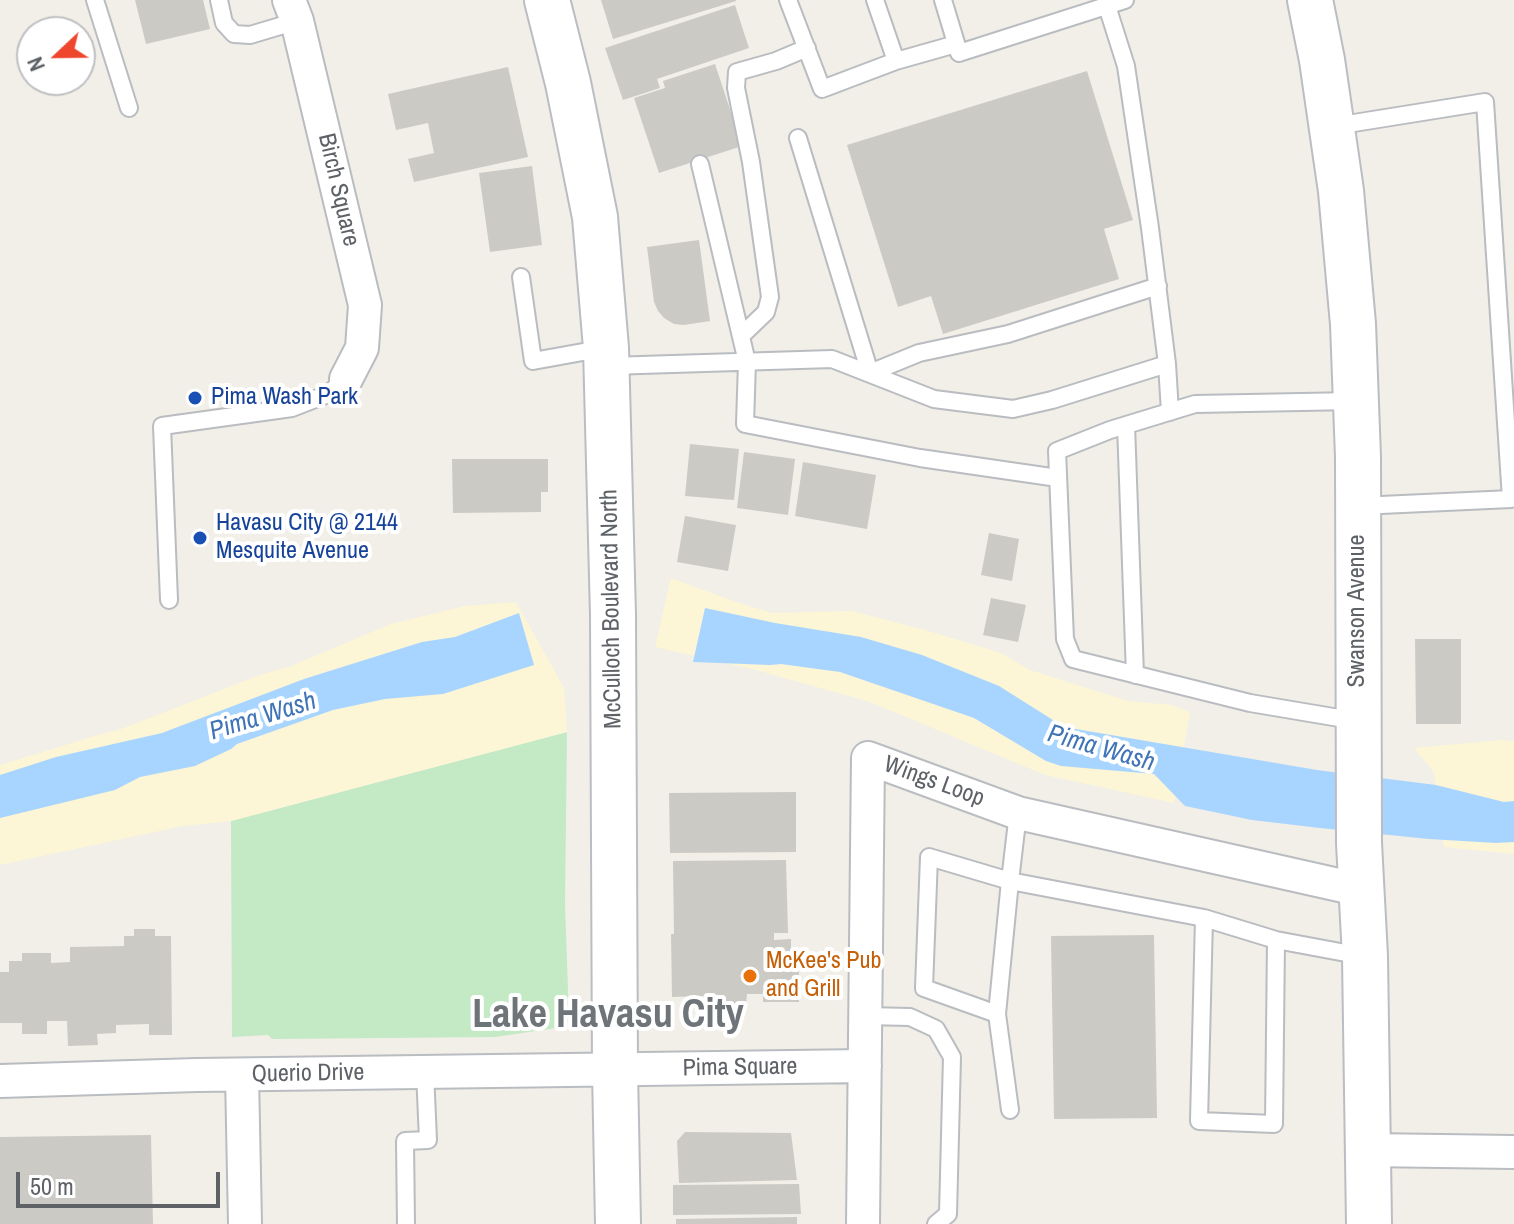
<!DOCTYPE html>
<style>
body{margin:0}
#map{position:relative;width:1514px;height:1224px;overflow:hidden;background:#f1efe7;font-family:"Archivo Narrow",sans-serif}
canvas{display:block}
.north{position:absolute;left:16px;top:16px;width:80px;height:80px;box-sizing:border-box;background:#fff;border:2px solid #bfc0c2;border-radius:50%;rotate:248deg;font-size:22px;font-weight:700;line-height:32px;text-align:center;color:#5e6267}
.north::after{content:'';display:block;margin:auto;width:28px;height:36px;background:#ef462e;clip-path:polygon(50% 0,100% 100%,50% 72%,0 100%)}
.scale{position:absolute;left:16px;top:1172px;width:204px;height:36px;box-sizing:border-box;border:4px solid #5e6267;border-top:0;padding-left:10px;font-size:24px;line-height:28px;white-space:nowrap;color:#5e6267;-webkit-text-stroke:6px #fff;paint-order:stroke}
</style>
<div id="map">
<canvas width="1514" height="1224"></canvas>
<div class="north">N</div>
<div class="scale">50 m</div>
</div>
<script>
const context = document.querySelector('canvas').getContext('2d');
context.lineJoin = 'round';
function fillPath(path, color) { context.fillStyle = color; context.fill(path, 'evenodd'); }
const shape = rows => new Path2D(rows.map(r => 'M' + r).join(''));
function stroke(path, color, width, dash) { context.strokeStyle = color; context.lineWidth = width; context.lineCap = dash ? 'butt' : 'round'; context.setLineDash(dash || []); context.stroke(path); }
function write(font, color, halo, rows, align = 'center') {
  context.font = font + ' "Archivo Narrow",sans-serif'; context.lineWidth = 8; context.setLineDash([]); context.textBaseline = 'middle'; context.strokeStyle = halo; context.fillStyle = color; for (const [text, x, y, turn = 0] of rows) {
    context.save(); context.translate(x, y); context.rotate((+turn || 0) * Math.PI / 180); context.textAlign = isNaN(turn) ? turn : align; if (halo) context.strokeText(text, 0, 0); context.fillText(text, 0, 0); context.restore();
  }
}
const green = shape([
 [567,732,565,904,569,1020,563,1027,495,1037,272,1039,268,1035,232,1037,231,821]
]);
const sand = shape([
 [671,578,736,602,772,613,852,611,925,630,1001,653,1030,670,1128,701,1172,705,1190,712,1174,803,1045,775,870,702,756,670,655,647],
 [516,602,564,688,567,732,231,821,183,826,0,865,0,765,98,735,121,729,260,675,291,666,391,624,465,606],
 [1501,740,1514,741,1514,854,1444,847,1434,772,1414,748]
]);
const water = shape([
 [705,608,775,623,861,637,922,655,999,686,1064,727,1317,770,1436,785,1504,802,1514,801,1514,842,1496,843,1429,839,1320,828,1252,820,1185,806,1154,774,1061,766,1046,761,974,718,840,672,781,664,770,665,693,662],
 [519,613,534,665,443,694,385,699,333,710,237,744,231,749,195,766,140,777,115,790,0,818,0,775,56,757,162,733,304,679,422,642,455,637]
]);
const building = shape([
 [135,0,203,0,210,29,146,44],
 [601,0,736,0,736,1,613,39],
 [735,5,749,48,657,79,660,88,623,100,605,48],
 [715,64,742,146,659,173,634,98,665,88,663,81],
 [508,67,528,157,414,182,408,159,434,153,428,123,396,130,388,94],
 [1087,71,1133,220,1104,229,1119,279,943,334,931,296,898,307,847,145],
 [532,166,542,245,490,252,479,173],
 [699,240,710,321,684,325,674,324,664,318,658,311,654,302,647,247],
 [690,444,739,449,734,500,685,496],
 [744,452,795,459,788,515,737,508],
 [452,459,548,459,548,492,541,492,541,512,453,513],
 [803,462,876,475,867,529,795,516],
 [685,516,736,525,728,571,677,562],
 [989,533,1019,539,1012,581,981,575],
 [991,598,1026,605,1018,642,983,635],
 [1415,639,1461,639,1461,724,1416,724],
 [796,792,796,852,670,853,669,793],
 [786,860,788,933,774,933,774,940,791,939,791,956,799,956,799,1002,763,1002,763,994,747,994,746,1004,710,1004,707,996,672,997,671,934,674,934,673,861],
 [134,929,155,929,155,936,171,936,172,1035,149,1035,149,1024,116,1025,116,1033,97,1034,98,1045,68,1046,67,1021,47,1021,47,1034,22,1034,22,1023,0,1023,0,972,9,972,9,961,22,961,22,953,51,953,51,963,70,962,70,947,124,946,124,936,134,936],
 [1154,935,1157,1118,1054,1119,1051,936],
 [685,1132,791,1133,797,1180,679,1183,677,1141],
 [151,1135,153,1224,0,1224,0,1137],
 [799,1184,801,1214,673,1215,673,1185],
 [797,1217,797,1224,676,1224,676,1219]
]);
const lane = shape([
 [95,0,129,108],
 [219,0,224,23,234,34,250,35,297,21],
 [788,0,822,89,896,61,875,0],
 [943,0,959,53,1125,0],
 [1107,6,1126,66,1150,228,1167,364],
 [896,61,956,44],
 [1335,126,1485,102,1511,499,1359,506],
 [798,138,870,373,919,353,1008,334,1158,286],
 [700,164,747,362,745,424,920,458,1058,478],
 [521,277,533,361,605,348],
 [741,336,766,312,770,297,751,162,736,88,737,72,776,61,807,48],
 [609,366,832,359,934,399,1013,409,1052,400,1167,364,1170,412],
 [1354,401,1195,404,1110,430,1057,451,1065,639,1073,659,1250,703,1357,721],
 [1126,425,1135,675],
 [169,600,162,426,292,408,328,394,346,379],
 [1018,813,1010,881,997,1014,924,988,929,857,1010,881,1204,918,1276,940,1362,956],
 [1204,918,1199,1121,1274,1124,1276,940],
 [997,1014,1010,1110],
 [865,1016,910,1017,936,1029,952,1057,948,1214,936,1224],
 [406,1224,405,1141,428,1140,425,1072]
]);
const street = shape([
 [289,0,297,21,365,305,362,348,346,379],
 [242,1075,245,1224],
 [0,1081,197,1075,865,1066],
 [1368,1150,1514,1152],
 [863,1224,868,758,1018,813,1361,890]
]);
const secondary = shape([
 [547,0,568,83,595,217,606,348,613,615,615,1070,618,1224],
 [1310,0,1322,60,1341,191,1353,324,1358,457,1359,843,1365,957,1369,1224]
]);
const markers = [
 [195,398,8,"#1a4fb4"],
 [200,538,8,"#1a4fb4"],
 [750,976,8,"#e8710a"]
];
const streetNames = [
 ["Birch Square",338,190,77],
 ["McCulloch Boulevard North",612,609,-91],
 ["Swanson Avenue",1358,611,-90],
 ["Wings Loop",934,782,20],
 ["Pima Square",740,1068,-1],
 ["Querio Drive",308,1074,-1]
];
const transitNames = [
 ["Pima Wash Park",211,398],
 ["Havasu City @ 2144",216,524],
 ["Mesquite Avenue",216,552]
];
const foodNames = [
 ["McKee's Pub",766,962],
 ["and Grill",766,990]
];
const waterNames = [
 ["Pima Wash",263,717,-17],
 ["Pima Wash",1101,749,16]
];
const townNames = [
 ["Lake Havasu City",608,1016]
];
fillPath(green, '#c3e9c5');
fillPath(sand, '#fcf5d6');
fillPath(water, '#a8d5ff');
fillPath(building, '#cccac4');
stroke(lane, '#b9bcc0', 20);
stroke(street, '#b9bcc0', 36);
stroke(secondary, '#babdc3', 48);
stroke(lane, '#fff', 16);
stroke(street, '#fff', 32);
stroke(secondary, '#fff', 44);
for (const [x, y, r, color] of markers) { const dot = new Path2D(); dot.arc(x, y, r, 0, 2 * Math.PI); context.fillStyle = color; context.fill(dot); stroke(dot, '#fff', 3); }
write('24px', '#5e6267', '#fff', streetNames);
write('24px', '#164399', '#fff', transitNames, 'left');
write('24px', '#c56008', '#fff', foodNames, 'left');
write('italic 26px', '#4074b6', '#fff', waterNames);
write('bold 40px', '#6f7479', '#fff', townNames);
</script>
